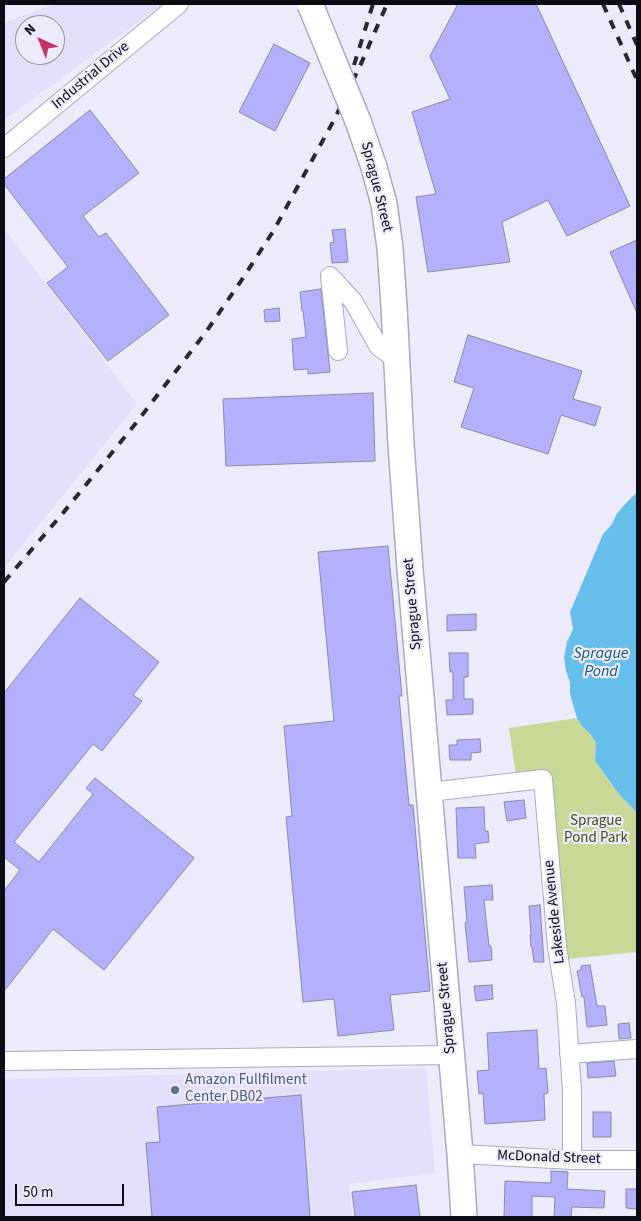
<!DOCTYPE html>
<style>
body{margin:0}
#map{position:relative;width:641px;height:1221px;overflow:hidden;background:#edebfb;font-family:"Source Sans 3",sans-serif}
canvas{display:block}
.frame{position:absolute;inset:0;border:5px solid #0d0b14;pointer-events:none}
.north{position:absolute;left:15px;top:15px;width:50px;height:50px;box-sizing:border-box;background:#edebfb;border:1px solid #93919f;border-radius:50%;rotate:316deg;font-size:14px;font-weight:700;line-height:20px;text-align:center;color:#0d0b14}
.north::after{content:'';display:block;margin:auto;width:18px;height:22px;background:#c13569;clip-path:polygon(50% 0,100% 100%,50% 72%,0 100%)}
.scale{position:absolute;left:15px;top:1184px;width:109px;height:22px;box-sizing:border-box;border:2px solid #0d0b14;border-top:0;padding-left:6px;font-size:15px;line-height:18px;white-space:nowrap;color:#0d0b14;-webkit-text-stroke:4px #edebfb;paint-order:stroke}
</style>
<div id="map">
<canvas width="641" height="1221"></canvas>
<div class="frame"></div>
<div class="north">N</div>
<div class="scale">50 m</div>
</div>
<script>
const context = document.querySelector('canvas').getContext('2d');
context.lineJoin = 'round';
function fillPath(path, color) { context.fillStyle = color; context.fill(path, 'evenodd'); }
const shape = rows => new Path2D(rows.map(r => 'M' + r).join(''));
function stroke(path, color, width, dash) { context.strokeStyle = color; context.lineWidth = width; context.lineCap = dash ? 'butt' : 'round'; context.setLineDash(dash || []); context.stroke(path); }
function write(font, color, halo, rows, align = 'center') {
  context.font = font + ' "Source Sans 3",sans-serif'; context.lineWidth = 4.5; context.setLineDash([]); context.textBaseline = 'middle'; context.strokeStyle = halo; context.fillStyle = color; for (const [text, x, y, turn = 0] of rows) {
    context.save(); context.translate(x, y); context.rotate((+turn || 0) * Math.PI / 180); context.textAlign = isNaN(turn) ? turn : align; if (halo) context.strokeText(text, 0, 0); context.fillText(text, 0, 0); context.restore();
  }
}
const built = shape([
 [54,4,163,4,4,120,4,23],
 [25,25,55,25,55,55,25,55],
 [4,229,137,404,4,568],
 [426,1068,435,1173,349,1184,353,1217,4,1217,4,1079]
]);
const green = shape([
 [577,718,582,726,591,735,596,743,595,761,602,771,619,794,637,813,637,952,568,959,549,772,516,775,509,728]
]);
const water = shape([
 [637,492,637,813,619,794,595,761,596,743,591,735,582,726,577,718,570,694,570,682,566,671,564,657,567,642,573,629,570,612,603,534,612,524,616,515,625,504]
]);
const building = shape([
 [458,4,536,4,630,206,567,236,548,200,502,222,510,262,428,272,416,197,436,194,412,112,450,99,430,56,458,4],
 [274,44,310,63,275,131,239,112,274,44],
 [90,110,139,173,83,216,99,237,106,233,169,315,108,361,47,283,68,267,4,184,4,179,90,110],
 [345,229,348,262,332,263,330,243,334,242,332,230,345,229],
 [637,240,637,313,610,252,637,240],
 [321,289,330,372,308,374,308,369,294,370,292,339,306,337,303,311,302,311,300,292,321,289],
 [279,308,280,321,265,322,264,310,279,308],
 [468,335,582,371,573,399,601,407,595,426,561,415,548,454,461,427,474,388,454,382,468,335],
 [373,393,375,461,226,466,223,399,373,393],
 [388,546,402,696,399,696,409,805,413,805,430,991,390,995,394,1030,338,1036,334,999,303,1002,286,817,292,816,284,726,334,721,318,552,388,546],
 [80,598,159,662,133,695,142,701,102,751,93,744,14,842,39,862,93,794,86,788,95,778,194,858,104,970,53,929,4,991,4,891,20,870,4,857,4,693,80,598],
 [476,614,476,630,447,631,447,615,476,614],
 [449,653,468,653,468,677,464,677,464,699,473,699,473,714,447,715,446,700,453,700,453,672,450,672,449,653],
 [480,739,481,752,471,753,471,760,450,760,449,745,457,745,457,740,480,739],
 [524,800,526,818,507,821,504,802,524,800],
 [484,807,485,831,488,831,489,842,475,844,476,858,458,858,456,808,484,807],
 [492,885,493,900,484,900,489,946,491,946,492,960,469,962,465,923,467,922,464,887,492,885],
 [540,905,544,962,534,962,532,947,531,947,530,935,531,935,529,906,540,905],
 [590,965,597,1006,605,1006,607,1025,587,1027,584,997,582,997,577,971,581,970,581,966,590,965],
 [492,985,493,999,476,1001,474,986,492,985],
 [629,1023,631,1038,619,1039,618,1024,629,1023],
 [537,1030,539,1069,546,1068,548,1093,544,1094,545,1120,485,1124,483,1093,479,1094,477,1071,489,1070,487,1033,537,1030],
 [614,1061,616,1076,588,1078,587,1063,614,1061],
 [301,1095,310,1217,152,1217,146,1143,160,1142,157,1107,301,1095],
 [593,1112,611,1112,611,1137,593,1137,593,1112],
 [551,1171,568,1172,567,1189,605,1191,604,1208,572,1207,571,1217,554,1217,555,1197,532,1196,532,1217,504,1217,505,1181,551,1183,551,1171],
 [416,1185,420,1217,355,1217,352,1192,416,1185],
 [626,1189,637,1189,637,1209,626,1208,626,1189]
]);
const minor = shape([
 [4,148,179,4],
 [338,351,330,276,353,301,379,347,397,360],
 [429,792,543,779,557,947,566,1003,572,1090,572,1160],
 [569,1054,637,1049],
 [4,1061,451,1055],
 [460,1154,572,1160,637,1160]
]);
const secondary = shape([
 [358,121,374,167,384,204,390,248,394,306,401,444,410,569,460,1154,464,1217]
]);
const rail = shape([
 [603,4,637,80],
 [619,4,637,45],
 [354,65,373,4],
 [4,582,63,513,136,423,206,332,241,281,274,230,334,120,360,66,387,4]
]);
const secondaryBridge = shape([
 [310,4,358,121]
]);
const markers = [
 [175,1090,5,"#5c6f8a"]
];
const streetNames = [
 ["Industrial Drive",91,76,-40],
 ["Sprague Street",376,187,76],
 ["Sprague Street",413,604,-95],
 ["Lakeside Avenue",555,912,-96],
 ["Sprague Street",447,1008,-95],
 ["McDonald Street",549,1158,2]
];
const parkNames = [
 ["Sprague",596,822],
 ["Pond Park",596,839]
];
const serviceNames = [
 ["Amazon Fullfilment",185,1081],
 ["Center DB02",185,1098]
];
const waterNames = [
 ["Sprague",601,654],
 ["Pond",601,672]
];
fillPath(built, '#e3dffa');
fillPath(green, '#c8d896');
fillPath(water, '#66beea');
fillPath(building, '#b5b0fb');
stroke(building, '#8a89a2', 1);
stroke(minor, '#aca9c2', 20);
stroke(secondary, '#aca9c2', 28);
stroke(minor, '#fff', 18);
stroke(secondary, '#fff', 25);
stroke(rail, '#292730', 4, [9, 9]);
stroke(secondaryBridge, '#aca9c2', 28, []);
stroke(secondaryBridge, '#fff', 25);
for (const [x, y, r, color] of markers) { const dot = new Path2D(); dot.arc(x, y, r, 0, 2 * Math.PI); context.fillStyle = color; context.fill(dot); stroke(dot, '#edebfb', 2); }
write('15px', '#0d0b14', '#edebfb', streetNames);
write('15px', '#455118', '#edebfb', parkNames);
write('15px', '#4e5e75', '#edebfb', serviceNames, 'left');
write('italic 16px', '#125876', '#edebfb', waterNames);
</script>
